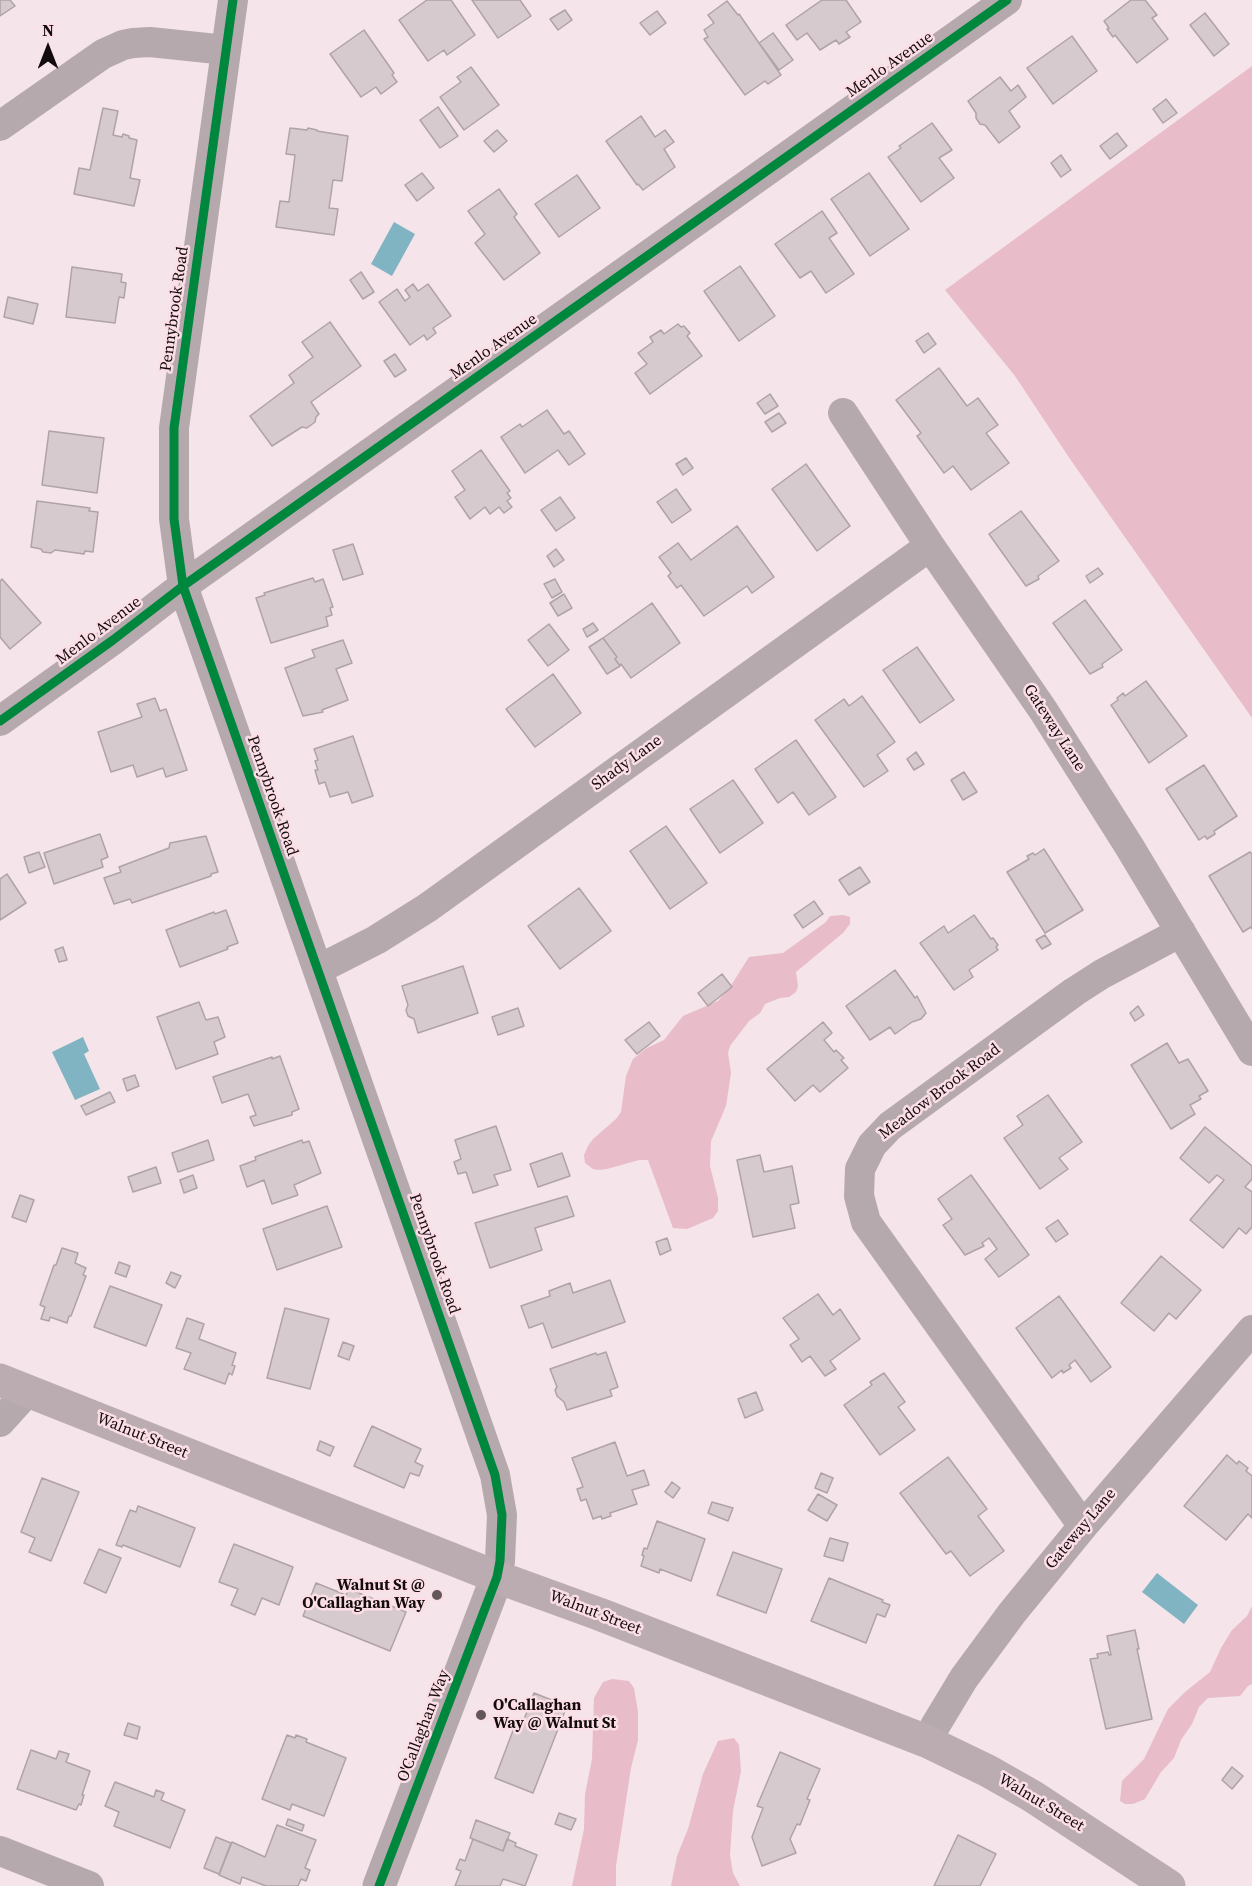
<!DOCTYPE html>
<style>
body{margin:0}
#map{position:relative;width:1252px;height:1886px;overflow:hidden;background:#f5e4e9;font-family:"Source Serif 4",serif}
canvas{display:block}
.north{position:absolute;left:18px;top:18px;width:60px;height:60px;-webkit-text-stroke:4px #fbdee6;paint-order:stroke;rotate:0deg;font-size:16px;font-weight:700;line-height:24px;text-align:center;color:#140b0d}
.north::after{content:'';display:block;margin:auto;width:21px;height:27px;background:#140b0d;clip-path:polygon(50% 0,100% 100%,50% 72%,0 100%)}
</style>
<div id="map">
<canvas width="1252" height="1886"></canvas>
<div class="north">N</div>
</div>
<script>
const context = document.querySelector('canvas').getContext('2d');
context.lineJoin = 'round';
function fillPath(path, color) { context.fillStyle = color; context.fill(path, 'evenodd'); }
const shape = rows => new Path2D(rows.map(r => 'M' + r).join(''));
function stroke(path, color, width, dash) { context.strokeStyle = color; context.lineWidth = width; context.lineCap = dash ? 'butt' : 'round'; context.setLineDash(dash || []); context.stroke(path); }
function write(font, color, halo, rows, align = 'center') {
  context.font = font + ' "Source Serif 4",serif'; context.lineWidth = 5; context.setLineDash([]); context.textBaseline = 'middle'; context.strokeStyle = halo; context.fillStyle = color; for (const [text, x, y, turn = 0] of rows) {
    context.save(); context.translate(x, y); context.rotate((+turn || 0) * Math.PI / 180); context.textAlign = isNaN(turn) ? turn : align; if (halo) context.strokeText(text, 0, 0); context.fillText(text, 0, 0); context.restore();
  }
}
const forest = shape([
 [1252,66,1252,718,1070,459,1015,376,945,290],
 [843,915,850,917,850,924,843,933,796,972,798,986,796,992,789,997,780,998,765,1004,760,1013,749,1021,730,1046,728,1053,731,1073,726,1106,711,1141,710,1166,718,1198,718,1211,713,1218,687,1229,673,1228,648,1160,639,1160,607,1169,598,1170,593,1169,585,1163,584,1155,588,1146,593,1139,616,1119,621,1112,626,1076,633,1059,647,1048,664,1040,683,1016,718,1001,730,987,749,957,783,953,826,922,830,916],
 [1252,1606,1252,1684,1248,1686,1240,1696,1208,1698,1199,1707,1192,1724,1181,1740,1174,1758,1161,1772,1145,1799,1133,1804,1125,1804,1120,1801,1122,1781,1144,1759,1168,1709,1185,1692,1210,1672,1221,1648,1232,1630,1247,1616],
 [612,1679,629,1681,634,1688,638,1712,638,1740,631,1768,616,1866,616,1886,572,1886,584,1829,585,1794,592,1759,594,1698,603,1682],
 [734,1738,739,1745,741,1771,733,1811,730,1855,733,1873,740,1886,671,1886,677,1856,688,1829,703,1774,718,1741]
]);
const water = shape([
 [394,222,415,234,392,276,371,264],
 [83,1037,89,1051,84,1054,100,1089,75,1100,52,1052],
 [1157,1573,1198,1605,1184,1624,1142,1592]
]);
const building = shape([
 [0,0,10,0,15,6,0,16,0,0],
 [427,0,451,0,475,35,447,55,444,50,428,61,399,20,427,0],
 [472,0,520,0,531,16,498,38,472,0],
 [822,0,846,0,861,22,846,32,850,37,839,44,836,40,820,50,807,33,797,40,786,25,822,0],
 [1131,0,1145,0,1157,15,1152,18,1168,39,1137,63,1115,35,1113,37,1107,29,1109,28,1104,21,1131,0],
 [727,1,738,15,739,14,781,75,768,84,765,81,745,95,704,39,708,37,704,30,714,23,708,15,727,1],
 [565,10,572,20,558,30,550,19,565,10],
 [657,11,666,23,650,35,640,23,657,11],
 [1205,13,1229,44,1214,56,1190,25,1205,13],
 [364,30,394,73,392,75,397,82,381,94,376,87,361,97,330,54,364,30],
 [773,33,793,60,779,70,759,43,773,33],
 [1072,36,1097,71,1053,104,1027,68,1072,36],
 [471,67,499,105,464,130,440,97,461,82,457,77,471,67],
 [1000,77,1011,91,1018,85,1026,97,1009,111,1020,127,999,143,985,125,980,124,976,118,976,113,968,101,1000,77],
 [1166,99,1177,113,1163,123,1153,109,1166,99],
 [438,107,458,136,440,148,420,120,438,107],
 [103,108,118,111,113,135,122,137,123,134,129,136,129,138,137,140,130,178,140,180,134,206,74,194,79,168,90,170,103,108],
 [641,116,655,137,665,130,674,142,664,149,675,167,643,190,638,184,637,185,606,141,641,116],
 [932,123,952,150,939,158,954,178,921,202,888,157,901,148,899,146,932,123],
 [290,128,307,130,308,128,317,130,317,131,348,136,342,181,333,180,329,208,338,209,334,235,276,227,280,201,289,202,295,155,286,154,290,128],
 [497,130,507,141,494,152,484,141,497,130],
 [1117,133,1127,146,1110,159,1100,146,1117,133],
 [1061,155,1071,170,1061,177,1051,163,1061,155],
 [422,173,434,188,417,201,405,185,422,173],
 [869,173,909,229,870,256,831,199,869,173],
 [577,175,600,208,559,237,535,204,577,175],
 [499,189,517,214,514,217,540,253,504,280,475,243,485,234,468,211,499,189],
 [822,211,837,233,829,238,854,274,826,293,811,271,800,278,775,244,822,211],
 [740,266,775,316,739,341,704,291,740,266],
 [72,267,122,274,121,282,126,283,124,298,119,297,115,323,66,317,72,267],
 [361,272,374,292,363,299,350,280,361,272],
 [413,284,418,291,428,284,451,316,433,328,436,333,427,340,424,335,410,345,379,302,397,289,405,301,410,297,405,290,413,284],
 [8,297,38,304,33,324,4,317,8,297],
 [330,322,361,366,311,402,319,414,316,417,315,422,307,428,302,427,272,446,250,416,294,383,289,375,313,357,302,342,330,322],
 [678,324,681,327,684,326,690,333,687,336,702,356,650,394,635,373,647,364,638,353,653,342,650,337,661,330,664,334,678,324],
 [928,333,936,344,924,353,916,341,928,333],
 [395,354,406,370,395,377,384,361,395,354],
 [939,368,967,406,978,398,998,425,986,433,1009,463,971,490,953,466,944,473,917,436,921,433,896,400,939,368],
 [770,394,778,406,765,414,757,403,770,394],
 [547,410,564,434,569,431,585,454,569,465,558,450,525,473,501,437,520,424,522,427,547,410],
 [779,413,786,423,772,432,765,422,779,413],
 [49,431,104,438,97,493,42,485,49,431],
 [481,450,510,491,507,493,511,498,507,501,512,507,504,513,499,507,490,514,485,507,470,519,455,497,465,490,452,471,481,450],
 [686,458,693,468,683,475,676,464,686,458],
 [806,464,850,526,817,551,772,489,806,464],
 [676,489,691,510,672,523,657,502,676,489],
 [560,497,575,518,556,531,541,510,560,497],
 [37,501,90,508,89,511,98,512,93,552,85,551,84,554,55,550,51,553,43,552,41,549,31,547,37,501],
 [1021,511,1059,561,1038,576,1039,579,1026,586,989,534,1021,511],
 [737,526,774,577,752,593,747,586,704,616,681,585,677,588,668,576,671,573,659,557,678,543,691,560,737,526],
 [353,544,363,574,343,580,333,550,353,544],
 [556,549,564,560,554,567,547,556,556,549],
 [1098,568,1103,574,1090,583,1086,576,1098,568],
 [313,578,315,582,323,579,333,607,330,608,332,615,326,617,328,626,271,643,256,598,265,595,264,593,313,578],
 [2,579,41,623,10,649,0,637,0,581,2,579],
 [555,579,562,592,552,598,544,584,555,579],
 [564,594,572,608,558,616,550,603,564,594],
 [1085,600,1122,650,1102,664,1103,667,1090,674,1053,623,1085,600],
 [652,603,680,643,631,678,621,664,620,666,615,659,617,657,603,638,652,603],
 [593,623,598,630,587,637,583,629,593,623],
 [549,624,569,650,548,666,528,640,549,624],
 [603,638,617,657,615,659,620,666,607,674,589,647,603,638],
 [343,640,352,663,336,669,348,700,322,710,323,712,303,716,285,668,315,657,312,650,343,640],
 [917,647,954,700,920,723,883,670,917,647],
 [553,674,581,713,535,747,506,709,553,674],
 [1146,681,1187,736,1149,763,1111,705,1118,700,1117,698,1123,693,1125,696,1146,681],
 [862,696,895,742,877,755,888,771,864,787,815,720,844,699,849,706,862,696],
 [155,698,160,711,166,709,187,770,166,777,163,768,137,777,133,765,111,772,98,732,142,717,137,704,155,698],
 [353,736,373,796,352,803,348,792,330,797,325,782,319,784,315,770,318,770,315,761,318,760,314,749,353,736],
 [796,740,836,797,809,815,793,792,778,803,755,769,796,740],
 [916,752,924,764,914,770,907,759,916,752],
 [1204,765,1237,816,1214,831,1215,834,1207,839,1205,836,1199,840,1166,789,1204,765],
 [964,772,977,792,963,800,951,780,964,772],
 [733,780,763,823,720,853,690,809,733,780],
 [666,826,707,883,670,909,630,851,666,826],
 [100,834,108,857,101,860,103,867,54,884,44,853,100,834],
 [206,836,218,872,211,874,211,876,132,903,130,899,114,904,104,878,121,872,119,867,169,848,170,843,206,836],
 [1044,849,1083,910,1045,933,1007,872,1029,859,1027,856,1033,853,1035,855,1044,849],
 [39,852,45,867,29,873,24,857,39,852],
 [1250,852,1252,854,1252,929,1251,927,1243,932,1209,876,1250,852],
 [860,867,870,882,849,895,839,880,860,867],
 [7,874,26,903,0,920,0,879,7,874],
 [579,888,611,931,560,969,528,926,579,888],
 [814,901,823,914,803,928,794,915,814,901],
 [226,910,238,943,227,947,228,949,180,967,166,930,214,912,215,914,226,910],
 [974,915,991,939,993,938,998,945,996,947,998,950,969,970,973,977,954,990,920,943,944,926,948,933,974,915],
 [1045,935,1051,944,1042,949,1036,940,1045,935],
 [63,947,67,960,59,962,55,950,63,947],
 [463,966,478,1013,418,1033,414,1019,408,1016,406,1010,408,1005,402,986,463,966],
 [895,970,915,998,917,996,926,1013,921,1019,912,1022,895,1034,890,1027,870,1040,846,1006,895,970],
 [722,974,732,987,708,1006,698,993,722,974],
 [199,1002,206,1020,218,1017,225,1037,214,1042,218,1054,176,1069,157,1017,199,1002],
 [1138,1006,1144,1015,1135,1021,1130,1013,1138,1006],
 [518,1008,524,1026,498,1035,492,1017,518,1008],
 [649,1022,660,1036,637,1054,625,1040,649,1022],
 [823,1022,832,1033,824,1040,834,1052,836,1050,844,1058,841,1060,848,1068,820,1092,813,1085,795,1101,767,1069,823,1022],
 [1167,1043,1179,1063,1188,1059,1208,1091,1199,1096,1201,1099,1190,1105,1195,1114,1171,1129,1131,1065,1167,1043],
 [280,1056,299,1109,292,1112,292,1115,254,1126,250,1117,256,1115,248,1094,222,1103,213,1077,272,1057,272,1059,280,1056],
 [135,1075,139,1086,127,1091,123,1079,135,1075],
 [110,1092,115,1102,86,1115,81,1106,110,1092],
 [1048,1095,1082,1142,1059,1158,1068,1169,1040,1189,1004,1138,1023,1125,1017,1116,1048,1095],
 [496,1126,511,1170,494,1175,498,1185,473,1193,466,1172,458,1174,454,1162,461,1159,455,1140,496,1126],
 [1205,1127,1252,1166,1252,1179,1245,1187,1252,1192,1252,1227,1246,1234,1239,1228,1223,1248,1190,1220,1224,1180,1217,1175,1209,1183,1180,1158,1205,1127],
 [208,1140,214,1160,178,1172,172,1153,208,1140],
 [302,1140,303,1143,309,1141,321,1173,294,1185,298,1195,272,1204,264,1180,247,1187,240,1166,256,1160,255,1157,302,1140],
 [562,1153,570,1176,538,1187,530,1164,562,1153],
 [760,1155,764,1172,792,1166,799,1203,790,1205,795,1228,753,1237,737,1160,760,1155],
 [156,1167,161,1183,133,1192,128,1177,156,1167],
 [193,1175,197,1188,184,1193,180,1180,193,1175],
 [971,1175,1029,1255,999,1277,985,1259,997,1249,989,1238,982,1243,984,1246,965,1255,943,1225,952,1219,938,1199,971,1175],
 [20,1195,34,1200,26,1222,12,1217,20,1195],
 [567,1196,574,1216,535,1228,542,1250,490,1268,475,1223,567,1196],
 [327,1206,342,1247,277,1270,263,1229,327,1206],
 [1058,1220,1068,1234,1056,1242,1046,1228,1058,1220],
 [667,1238,671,1250,660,1255,656,1242,667,1238],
 [62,1248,78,1253,75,1263,86,1268,83,1275,86,1276,71,1316,69,1316,67,1323,50,1317,49,1321,41,1319,45,1307,40,1305,54,1265,56,1265,62,1248],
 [1161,1256,1201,1290,1176,1319,1169,1313,1154,1331,1121,1303,1161,1256],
 [119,1262,130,1266,126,1277,115,1273,119,1262],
 [171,1272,181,1276,175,1288,166,1283,171,1272],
 [610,1280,625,1322,552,1348,543,1323,529,1328,521,1306,550,1296,549,1291,570,1283,573,1293,610,1280],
 [110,1286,162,1305,146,1346,94,1327,110,1286],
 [818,1294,833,1315,840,1309,860,1339,830,1361,836,1369,825,1376,810,1356,802,1362,790,1345,799,1339,783,1318,818,1294],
 [1059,1296,1111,1367,1091,1382,1075,1360,1069,1365,1071,1368,1063,1373,1062,1370,1052,1378,1016,1328,1059,1296],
 [285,1308,329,1319,310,1389,267,1378,285,1308],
 [187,1318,204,1324,199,1339,236,1353,232,1365,235,1366,232,1375,229,1373,225,1384,184,1369,191,1353,176,1348,187,1318],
 [343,1342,354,1346,349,1360,338,1356,343,1342],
 [606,1352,618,1387,610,1390,612,1396,567,1410,564,1402,557,1396,555,1390,557,1387,550,1369,596,1353,597,1355,606,1352],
 [884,1373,905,1402,898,1407,915,1430,880,1455,844,1405,872,1385,870,1382,884,1373],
 [756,1392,763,1410,745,1418,738,1399,756,1392],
 [372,1426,421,1449,415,1462,423,1466,419,1476,410,1473,404,1488,354,1466,372,1426],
 [320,1441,334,1447,330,1456,317,1450,320,1441],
 [615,1442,627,1476,644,1470,649,1485,632,1490,637,1504,610,1513,611,1516,602,1519,601,1516,593,1519,586,1499,581,1501,577,1489,583,1487,572,1458,615,1442],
 [1227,1455,1237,1464,1239,1461,1248,1468,1246,1471,1252,1476,1252,1518,1248,1514,1226,1540,1184,1506,1227,1455],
 [948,1457,987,1509,978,1516,1004,1551,970,1576,951,1551,946,1554,900,1493,948,1457],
 [821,1473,833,1478,827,1493,815,1488,821,1473],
 [42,1478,79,1492,51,1561,29,1552,35,1538,21,1532,42,1478],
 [672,1482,680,1488,673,1498,665,1492,672,1482],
 [818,1494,837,1505,827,1521,808,1510,818,1494],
 [712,1502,733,1508,728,1521,708,1513,712,1502],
 [138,1506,195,1528,180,1567,123,1545,122,1547,116,1545,130,1510,136,1512,138,1506],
 [657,1521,705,1539,691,1581,660,1569,659,1573,641,1566,644,1556,642,1555,644,1548,647,1549,657,1521],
 [830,1538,848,1543,843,1561,824,1556,830,1538],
 [234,1544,293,1567,279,1605,262,1598,255,1615,231,1605,238,1589,219,1582,234,1544],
 [99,1549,121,1558,106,1593,84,1583,99,1549],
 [733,1552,782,1569,766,1613,717,1595,733,1552],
 [829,1578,883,1600,882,1602,890,1605,885,1617,877,1614,866,1643,811,1621,829,1578],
 [316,1583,346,1595,349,1589,406,1612,390,1651,303,1616,316,1583],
 [1135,1630,1139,1649,1137,1649,1152,1719,1106,1729,1090,1659,1098,1658,1097,1654,1108,1652,1109,1655,1111,1655,1107,1636,1135,1630],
 [534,1693,567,1706,533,1793,495,1778,517,1720,523,1722,534,1693],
 [128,1723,140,1727,137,1739,124,1735,128,1723],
 [287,1735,295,1738,296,1735,307,1739,306,1742,346,1758,324,1816,292,1804,290,1810,262,1799,287,1735],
 [31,1750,56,1759,59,1751,69,1754,66,1762,90,1771,82,1795,84,1795,81,1805,79,1804,76,1810,17,1789,31,1750],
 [780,1752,820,1769,807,1799,810,1800,800,1825,797,1824,790,1839,796,1853,762,1866,752,1837,763,1808,757,1806,780,1752],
 [1232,1767,1243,1776,1232,1789,1222,1780,1232,1767],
 [115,1782,154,1797,156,1790,164,1793,161,1800,185,1810,170,1848,114,1826,119,1812,105,1806,115,1782],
 [559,1813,576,1819,571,1830,555,1824,559,1813],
 [288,1819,304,1825,302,1831,286,1825,288,1819],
 [476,1820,510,1833,503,1851,470,1838,476,1820],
 [277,1825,316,1840,305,1868,310,1870,306,1881,301,1879,298,1886,266,1886,242,1877,240,1884,219,1875,232,1842,265,1857,277,1825],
 [958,1835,996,1854,980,1886,934,1886,958,1835],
 [216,1837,231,1843,219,1874,204,1868,216,1837],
 [473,1839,503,1851,507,1839,516,1843,515,1846,537,1855,525,1886,503,1879,500,1886,455,1886,461,1871,456,1869,460,1859,465,1861,473,1839]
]);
const minor = shape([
 [233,0,174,428,174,519,183,586,495,1475,502,1515,500,1561,497,1577],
 [0,126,103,54,123,45,133,43,150,42,226,50],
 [843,413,930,546,1043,710,1129,846,1252,1051],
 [0,721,113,640,183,586,1007,0],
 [319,969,376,940,427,908,930,546],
 [0,1422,28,1391],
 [1083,1526,866,1222,859,1196,860,1169,872,1145,890,1126,1074,992,1102,974,1181,932],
 [926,1741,964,1678,1012,1613,1083,1526,1252,1330],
 [0,1851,89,1886]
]);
const tertiary = shape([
 [379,1886,497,1577]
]);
const primary = shape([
 [0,1380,497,1577,599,1614,926,1741,988,1771,1032,1796,1169,1886]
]);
const cycleway = shape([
 [233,0,174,428,174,519,183,586,495,1475,502,1515,500,1561,497,1577,379,1886],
 [0,721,113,640,183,586,1007,0]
]);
const markers = [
 [437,1595,6,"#63575a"],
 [481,1715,6,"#63575a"]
];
const streetNames = [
 ["Menlo Avenue",890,65,-35],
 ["Pennybrook Road",175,309,-82],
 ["Menlo Avenue",494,347,-35],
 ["Menlo Avenue",99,631,-37],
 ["Gateway Lane",1054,728,57],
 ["Shady Lane",627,763,-36],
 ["Pennybrook Road",272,796,71],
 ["Meadow Brook Road",940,1092,-37],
 ["Pennybrook Road",434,1254,71],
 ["Walnut Street",142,1436,22],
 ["Gateway Lane",1081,1529,-50],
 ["Walnut Street",595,1613,21],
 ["O'Callaghan Way",424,1726,-69],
 ["Walnut Street",1041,1803,31]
];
const poiNames = [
 ["Walnut St @",425,1586],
 ["O'Callaghan Way",425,1604],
 ["O'Callaghan",493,1706,"left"],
 ["Way @ Walnut St",493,1724,"left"]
];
fillPath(forest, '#e9bcca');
fillPath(water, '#80b4c2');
fillPath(building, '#d7cace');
stroke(building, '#afa3a6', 1.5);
stroke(minor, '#b6a9ad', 30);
stroke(tertiary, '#b6a9ad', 33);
stroke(primary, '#baacb0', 33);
stroke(cycleway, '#00873e', 9);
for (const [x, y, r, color] of markers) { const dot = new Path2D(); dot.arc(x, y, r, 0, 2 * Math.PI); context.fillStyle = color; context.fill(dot); stroke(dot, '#fbdee6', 2); }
write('16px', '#140b0d', '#fbdee6', streetNames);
write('bold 16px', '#140b0d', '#fbdee6', poiNames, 'right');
</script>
